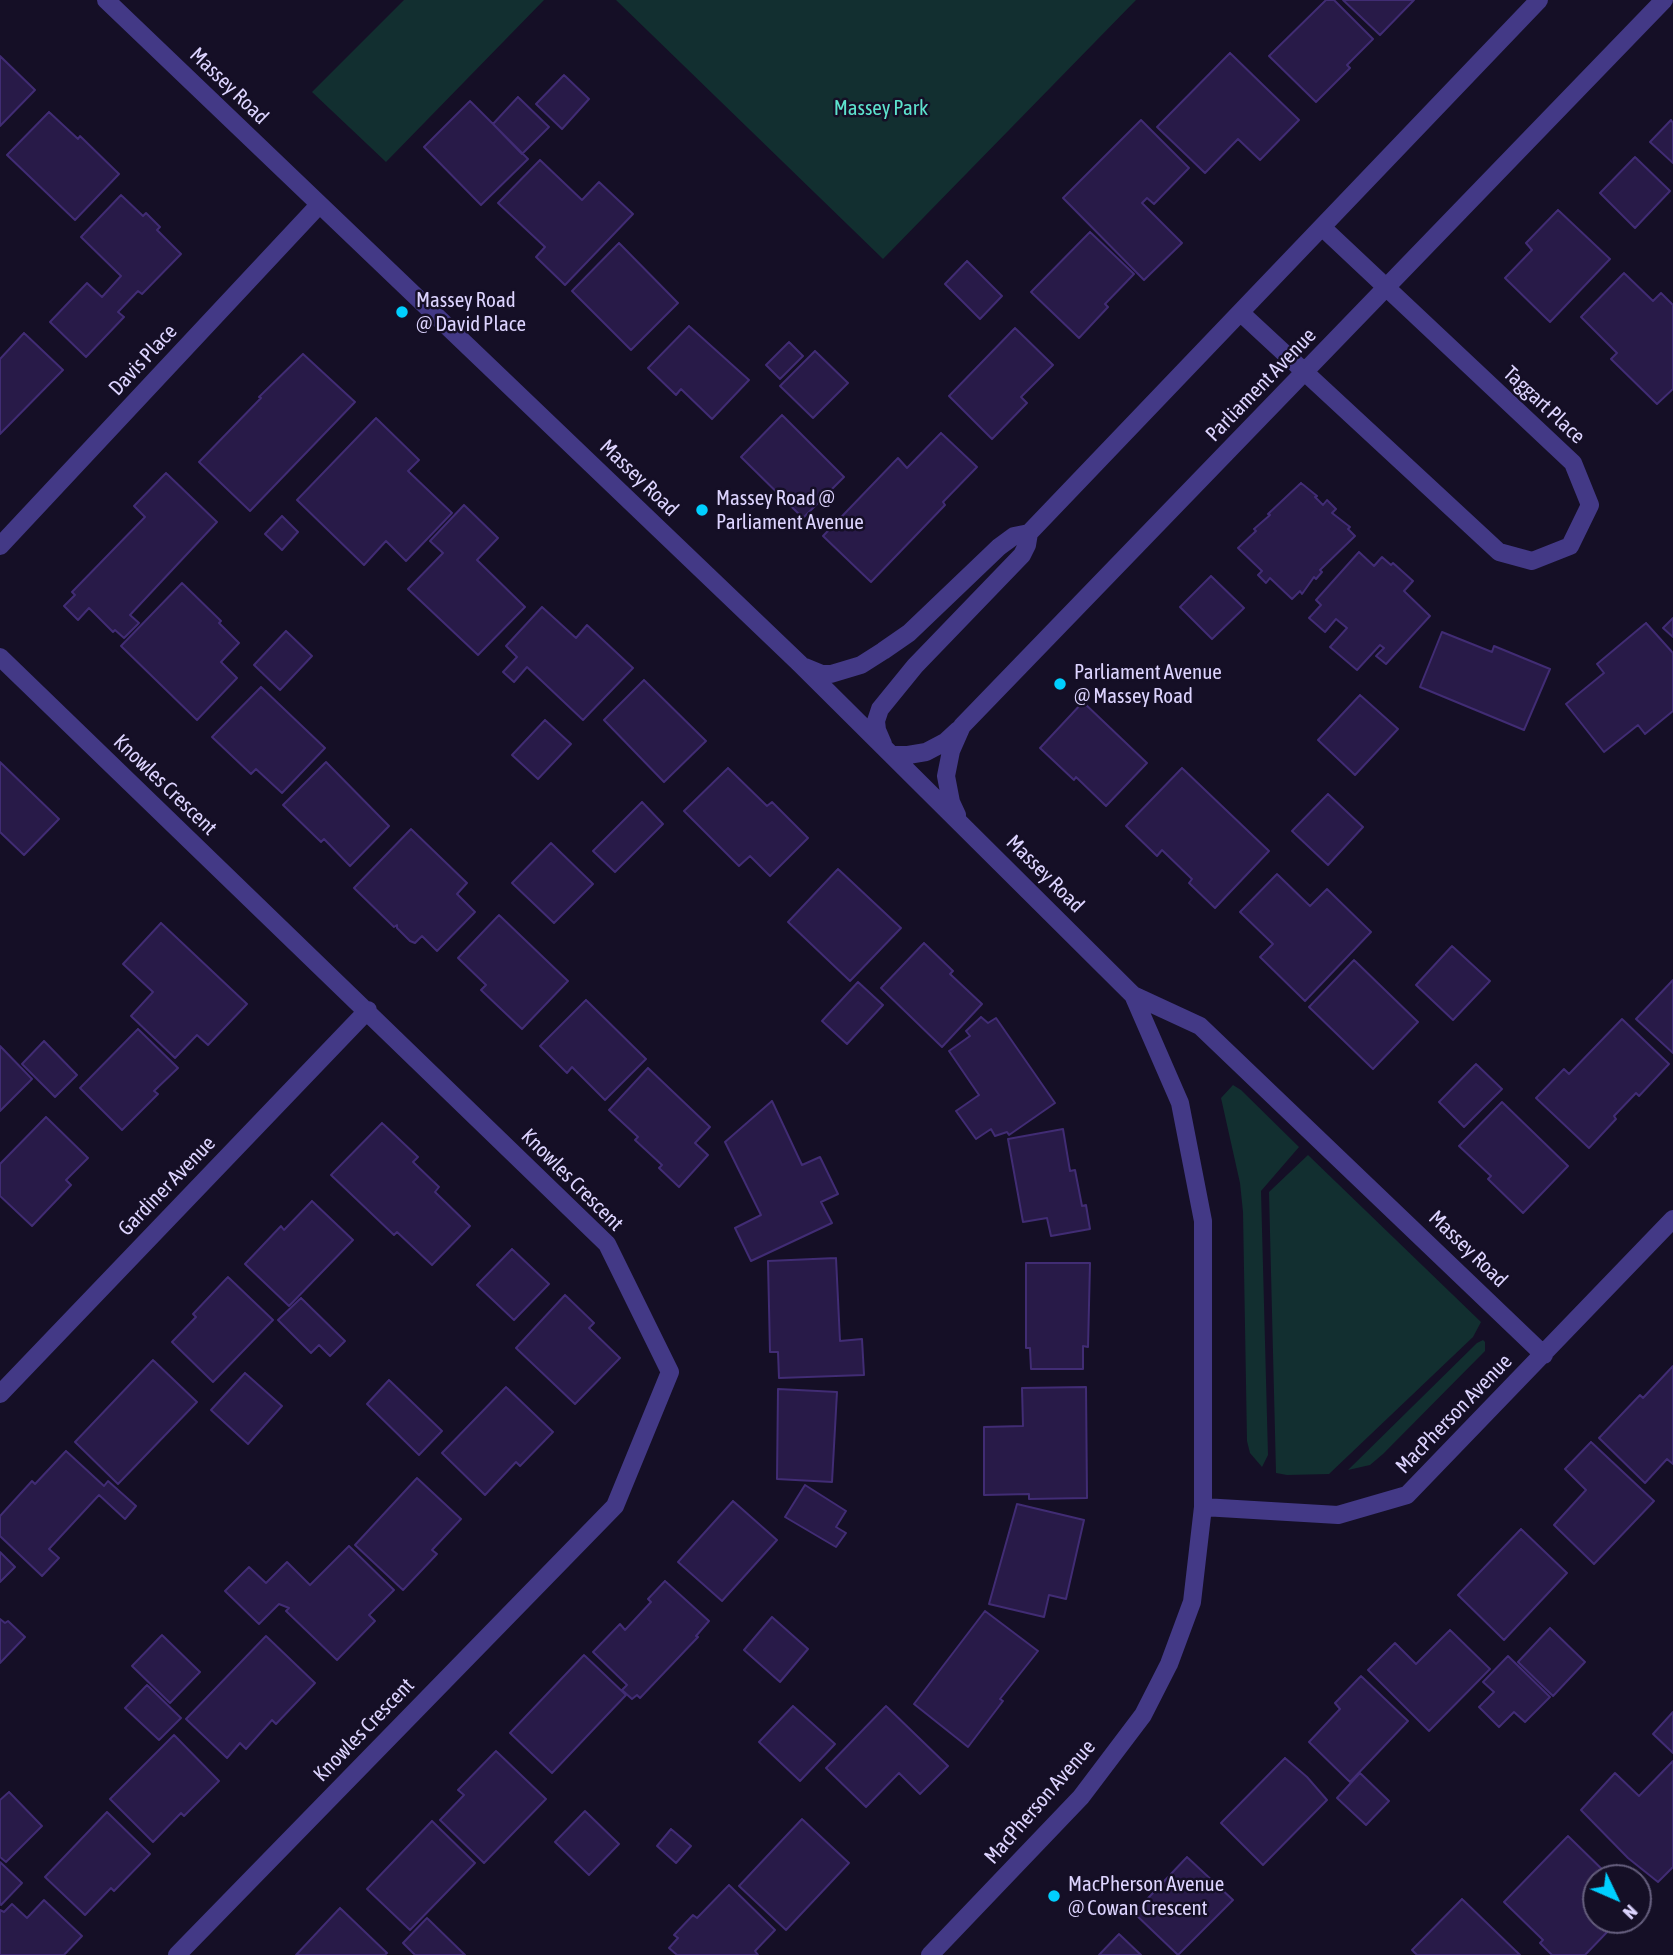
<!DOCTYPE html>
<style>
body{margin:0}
#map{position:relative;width:1673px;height:1955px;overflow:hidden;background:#150f26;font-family:"Asap Condensed",sans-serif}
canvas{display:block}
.north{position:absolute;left:1582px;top:1864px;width:70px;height:70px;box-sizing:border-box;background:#150f26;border:2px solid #655e7d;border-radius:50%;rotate:134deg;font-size:19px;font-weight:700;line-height:28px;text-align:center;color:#ddd4ff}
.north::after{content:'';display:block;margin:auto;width:24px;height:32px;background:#00cfff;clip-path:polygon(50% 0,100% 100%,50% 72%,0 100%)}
</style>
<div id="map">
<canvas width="1673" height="1955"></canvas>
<div class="north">N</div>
</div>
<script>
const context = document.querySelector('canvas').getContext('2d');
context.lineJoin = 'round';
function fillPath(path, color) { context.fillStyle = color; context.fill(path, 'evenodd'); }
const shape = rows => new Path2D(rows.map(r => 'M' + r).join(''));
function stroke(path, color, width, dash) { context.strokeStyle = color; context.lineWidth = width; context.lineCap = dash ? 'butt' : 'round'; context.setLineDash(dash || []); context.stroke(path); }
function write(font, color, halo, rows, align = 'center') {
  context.font = font + ' "Asap Condensed",sans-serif'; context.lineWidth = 5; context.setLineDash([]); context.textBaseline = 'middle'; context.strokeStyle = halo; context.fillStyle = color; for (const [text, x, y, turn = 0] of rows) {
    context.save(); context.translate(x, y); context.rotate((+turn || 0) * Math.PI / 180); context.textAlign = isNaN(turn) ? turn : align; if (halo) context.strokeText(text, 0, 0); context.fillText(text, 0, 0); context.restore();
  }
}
const green = shape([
 [404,0,544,0,386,162,312,92],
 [616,0,1136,0,883,259],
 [1233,1085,1241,1090,1299,1147,1261,1191,1268,1455,1262,1467,1250,1453,1247,1441,1243,1212,1240,1183,1221,1098],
 [1308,1155,1481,1322,1473,1337,1329,1474,1287,1475,1276,1473,1269,1192],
 [1483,1340,1485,1342,1485,1351,1383,1454,1370,1465,1348,1470,1477,1343]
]);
const building = shape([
 [1326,0,1334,0,1373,39,1347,65,1350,68,1316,102,1269,56,1326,0],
 [1343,0,1414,0,1380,35,1343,0],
 [1230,53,1299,120,1260,160,1238,139,1205,173,1157,127,1230,53],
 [0,56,35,90,0,126,0,56],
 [564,75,589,99,562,129,536,104,564,75],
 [518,97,549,127,522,154,493,124,518,97],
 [470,101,528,159,481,205,424,147,470,101],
 [49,112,78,139,80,136,119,174,75,220,7,155,49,112],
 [1141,120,1189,168,1154,204,1147,198,1142,203,1182,243,1144,280,1063,198,1141,120],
 [1671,120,1673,123,1673,163,1650,142,1671,120],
 [1635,157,1670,191,1635,228,1600,193,1635,157],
 [540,160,582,200,599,182,633,214,565,285,536,257,545,247,498,203,540,160],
 [121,195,143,216,146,213,160,227,157,230,181,254,142,294,138,291,118,312,124,317,86,357,50,322,87,283,102,297,121,276,81,237,121,195],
 [1558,210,1610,259,1550,322,1505,278,1532,250,1526,243,1558,210],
 [1090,232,1134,274,1105,304,1108,307,1079,338,1031,292,1090,232],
 [619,243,678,303,631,350,572,291,619,243],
 [967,261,1002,296,980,319,945,284,967,261],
 [1624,273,1653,301,1661,293,1673,305,1673,389,1657,404,1611,359,1617,353,1581,317,1624,273],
 [689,326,749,380,712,419,681,389,676,395,648,368,689,326],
 [1015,328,1053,365,1021,397,1027,403,992,439,949,396,1015,328],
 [24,333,63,370,0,434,0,359,24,333],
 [789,342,803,356,780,379,766,365,789,342],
 [815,351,848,383,813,418,780,386,815,351],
 [303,354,355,402,250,511,199,462,261,398,259,397,303,354],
 [782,415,844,477,803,518,741,457,782,415],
 [376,418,419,460,408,471,452,513,406,561,386,541,364,565,297,500,376,418],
 [941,433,977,467,943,502,945,505,871,582,823,536,898,458,907,468,941,433],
 [166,473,217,522,130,615,139,623,124,638,115,630,113,632,89,608,78,620,64,606,75,595,72,592,145,517,134,506,166,473],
 [1301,483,1317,496,1315,497,1323,505,1327,500,1336,509,1332,513,1350,527,1348,529,1355,536,1320,570,1322,572,1316,579,1314,577,1302,594,1300,591,1292,599,1270,578,1266,583,1258,575,1262,571,1238,548,1256,531,1254,529,1270,515,1268,514,1301,483],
 [464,505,498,538,477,560,525,607,478,655,408,589,443,553,430,541,464,505],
 [282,516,298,532,282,550,265,534,282,516],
 [1359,552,1374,566,1382,557,1391,565,1393,563,1413,581,1404,591,1430,616,1386,664,1376,656,1384,648,1380,645,1357,670,1330,647,1347,628,1336,619,1325,632,1309,618,1321,605,1316,600,1359,552],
 [1211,576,1244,608,1212,639,1180,607,1211,576],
 [182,583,221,621,219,623,239,643,221,662,237,678,197,720,121,646,182,583],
 [542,607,576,638,587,625,633,668,583,720,527,667,514,682,503,672,517,657,506,646,542,607],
 [1673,618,1673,637,1663,628,1673,618],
 [1646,623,1673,653,1673,711,1645,734,1638,725,1604,752,1566,704,1604,673,1597,664,1646,623],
 [286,631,312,656,280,690,254,665,286,631],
 [1442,632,1492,652,1494,646,1550,669,1524,730,1420,687,1442,632],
 [644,680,706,741,664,782,604,720,644,680],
 [261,687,325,748,282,793,256,769,251,774,212,737,261,687],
 [1360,695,1398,729,1355,775,1318,740,1360,695],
 [1083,702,1147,763,1106,806,1076,777,1074,780,1040,748,1083,702],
 [545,720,571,744,538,779,512,755,545,720],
 [0,762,59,819,24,855,0,832,0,762],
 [326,762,389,826,350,866,324,839,321,842,283,805,326,762],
 [728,768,767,806,772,802,808,838,770,876,750,856,739,866,684,811,728,768],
 [1182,768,1269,851,1215,908,1189,883,1192,879,1162,850,1157,856,1126,826,1182,768],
 [1328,794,1363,827,1328,865,1292,831,1328,794],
 [642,802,663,824,615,872,593,851,642,802],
 [411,829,467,883,457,894,475,912,437,951,422,936,415,943,410,941,397,928,397,925,394,927,354,888,411,829],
 [551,843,593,884,554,923,512,883,551,843],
 [838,869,901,928,850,981,788,922,838,869],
 [1277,874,1310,906,1327,889,1371,932,1305,1001,1260,957,1273,944,1240,912,1277,874],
 [499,915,568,981,522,1029,481,990,486,985,458,958,499,915],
 [161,923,247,1004,208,1045,197,1035,175,1058,131,1016,153,992,123,964,161,923],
 [924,943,953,971,950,974,982,1004,942,1047,881,988,924,943],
 [1452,946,1490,981,1453,1020,1416,985,1452,946],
 [1354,960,1418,1022,1373,1069,1309,1007,1354,960],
 [1673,980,1673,1053,1636,1019,1673,980],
 [858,982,883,1005,847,1044,822,1021,858,982],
 [586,1000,646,1059,605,1100,572,1067,567,1073,540,1046,586,1000],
 [981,1017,988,1023,996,1018,1055,1103,1009,1135,1007,1132,995,1136,991,1129,976,1139,956,1111,979,1095,949,1051,970,1036,966,1031,981,1017],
 [1622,1019,1669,1064,1639,1096,1636,1093,1614,1116,1616,1119,1589,1148,1536,1098,1564,1069,1569,1074,1622,1019],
 [138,1029,178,1068,154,1091,158,1094,122,1130,80,1088,138,1029],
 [44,1041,77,1075,55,1097,22,1064,44,1041],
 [0,1046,32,1079,0,1111,0,1046],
 [1476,1064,1502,1089,1464,1127,1439,1102,1476,1064],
 [648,1068,710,1127,695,1143,708,1155,679,1187,659,1168,662,1165,635,1140,638,1137,609,1110,648,1068],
 [772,1101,802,1165,820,1157,838,1194,821,1202,832,1223,751,1261,735,1228,761,1215,725,1142,772,1101],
 [1502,1102,1568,1166,1523,1213,1488,1179,1491,1176,1459,1146,1502,1102],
 [46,1117,88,1158,66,1180,71,1185,32,1226,0,1196,0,1164,46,1117],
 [382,1123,418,1157,413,1162,439,1187,435,1192,470,1226,432,1265,397,1232,394,1235,331,1175,382,1123],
 [1063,1129,1070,1171,1075,1170,1082,1206,1086,1205,1090,1229,1051,1236,1047,1218,1023,1222,1008,1139,1063,1129],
 [312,1201,353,1240,289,1306,245,1264,281,1226,284,1230,312,1201],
 [512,1249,549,1284,514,1320,477,1285,512,1249],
 [836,1258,840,1341,862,1339,864,1375,779,1378,778,1352,770,1352,768,1261,836,1258],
 [1026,1263,1090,1263,1088,1347,1083,1346,1083,1369,1031,1369,1030,1348,1026,1348,1026,1263],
 [228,1277,273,1320,213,1382,172,1342,196,1317,193,1314,228,1277],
 [565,1295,594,1323,589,1328,620,1358,575,1404,516,1348,565,1295],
 [301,1298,345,1341,330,1356,319,1345,311,1353,278,1320,301,1298],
 [153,1360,197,1402,118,1484,75,1442,153,1360],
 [1673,1366,1673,1464,1667,1459,1645,1483,1599,1438,1640,1395,1643,1398,1673,1366],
 [245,1373,282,1406,248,1444,211,1410,245,1373],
 [389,1380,442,1431,419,1455,367,1404,389,1380],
 [506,1387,553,1432,520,1466,516,1462,485,1495,442,1453,506,1387],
 [1086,1387,1087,1498,1029,1499,1029,1494,984,1495,984,1427,1023,1426,1022,1388,1086,1387],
 [778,1389,837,1392,832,1482,777,1479,778,1389],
 [1591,1442,1654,1501,1594,1564,1554,1525,1586,1490,1565,1469,1591,1442],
 [66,1451,104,1486,108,1481,136,1506,125,1519,99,1495,49,1549,59,1558,42,1576,0,1536,0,1516,32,1481,35,1484,66,1451],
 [417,1478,461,1519,432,1550,437,1554,403,1590,355,1545,417,1478],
 [805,1485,846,1511,836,1527,846,1533,836,1547,785,1517,805,1485],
 [733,1501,777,1540,722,1601,678,1562,733,1501],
 [1017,1504,1084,1520,1066,1599,1049,1595,1044,1617,989,1604,1017,1504],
 [1521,1529,1567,1573,1504,1640,1458,1595,1521,1529],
 [349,1546,394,1590,369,1615,375,1621,337,1660,286,1611,289,1608,279,1604,259,1624,225,1591,249,1567,266,1583,287,1562,310,1585,349,1546],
 [0,1552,15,1567,0,1582,0,1552],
 [665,1581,709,1621,696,1636,698,1637,640,1698,637,1695,632,1699,622,1690,627,1685,593,1652,620,1624,625,1630,651,1602,648,1599,665,1581],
 [985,1611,1038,1651,1000,1699,1003,1701,968,1747,914,1704,985,1611],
 [772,1617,808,1649,780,1682,744,1650,772,1617],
 [0,1619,5,1623,8,1621,25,1637,0,1663,0,1619],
 [1550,1628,1585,1662,1553,1696,1518,1662,1550,1628],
 [1450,1630,1490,1669,1429,1731,1368,1670,1395,1643,1416,1664,1450,1630],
 [162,1635,200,1672,170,1703,132,1666,162,1635],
 [266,1636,315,1683,276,1724,272,1720,246,1749,240,1743,227,1758,186,1719,266,1636],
 [584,1655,626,1695,552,1773,510,1733,584,1655],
 [1508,1656,1550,1697,1525,1722,1514,1712,1499,1727,1479,1707,1494,1692,1483,1682,1508,1656],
 [1361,1676,1408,1721,1350,1782,1309,1742,1340,1709,1335,1703,1361,1676],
 [147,1685,181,1718,159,1740,125,1708,147,1685],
 [793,1706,835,1744,800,1781,759,1742,793,1706],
 [886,1706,948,1766,920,1794,899,1773,866,1807,826,1768,886,1706],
 [1673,1712,1673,1753,1653,1734,1673,1712],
 [174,1735,219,1781,184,1816,181,1813,153,1842,110,1799,174,1735],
 [496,1751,546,1799,484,1863,440,1820,464,1795,458,1790,496,1751],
 [1285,1758,1307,1777,1327,1800,1263,1865,1221,1823,1285,1758],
 [1673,1761,1673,1867,1658,1882,1628,1858,1581,1810,1615,1773,1639,1796,1673,1761],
 [1360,1773,1389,1801,1366,1825,1337,1798,1360,1773],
 [9,1792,42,1826,6,1862,0,1857,0,1800,9,1792],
 [585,1811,619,1844,589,1875,555,1842,585,1811],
 [107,1812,150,1854,114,1891,111,1888,85,1915,45,1877,107,1812],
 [802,1819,849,1863,786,1930,739,1886,802,1819],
 [432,1821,475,1863,410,1930,367,1889,432,1821],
 [671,1829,691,1846,676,1863,657,1846,671,1829],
 [1568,1836,1611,1878,1596,1878,1596,1908,1592,1912,1596,1916,1596,1920,1601,1920,1610,1929,1585,1955,1552,1955,1540,1943,1543,1940,1504,1902,1568,1836],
 [1187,1857,1233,1900,1178,1955,1134,1913,1187,1857],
 [0,1862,22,1883,1,1905,0,1903,0,1862],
 [729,1885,775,1930,755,1951,758,1955,677,1955,669,1948,678,1938,674,1935,693,1915,697,1918,729,1885],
 [1462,1899,1520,1955,1417,1955,1412,1950,1462,1899],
 [44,1900,82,1936,64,1955,0,1955,0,1910,4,1912,12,1904,27,1918,44,1900],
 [340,1908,387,1953,385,1955,296,1955,340,1908],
 [427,1918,465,1955,415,1955,403,1943,427,1918],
 [1119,1934,1141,1955,1099,1955,1119,1934]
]);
const minor = shape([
 [106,0,799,663,1133,995,1180,1103,1203,1221,1203,1507,1192,1602,1169,1664,1143,1715,1081,1797,930,1955],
 [1241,313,1499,552,1532,561,1570,546,1590,505,1573,463,1322,227],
 [0,546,319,205],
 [0,657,607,1244,670,1372,615,1506,177,1955],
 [805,667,822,674,831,674,861,665,883,651,909,633,999,547,1014,536,1029,533,1539,0],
 [883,744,877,730,876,721,880,709,915,666,1022,555,1027,545,1029,533],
 [892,755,908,755,926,752,945,742,958,730],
 [957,815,951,802,946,776,951,751,962,726,1664,0],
 [1133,995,1200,1026,1544,1355],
 [0,1394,368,1010],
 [1203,1507,1338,1515,1407,1495,1673,1219]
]);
const markers = [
 [402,312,7,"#00cfff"],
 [702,510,7,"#00cfff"],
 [1060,684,7,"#00cfff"],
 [1054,1896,7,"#00cfff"]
];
const streetNames = [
 ["Massey Road",229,86,44],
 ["Davis Place",143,360,-47],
 ["Parliament Avenue",1261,385,-46],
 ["Taggart Place",1544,405,43],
 ["Massey Road",639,478,44],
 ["Knowles Crescent",165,785,44],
 ["Massey Road",1045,874,45],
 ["Knowles Crescent",572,1180,45],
 ["Gardiner Avenue",167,1186,-46],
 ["Massey Road",1468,1249,44],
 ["MacPherson Avenue",1454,1414,-46],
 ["Knowles Crescent",364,1730,-46],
 ["MacPherson Avenue",1040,1802,-49]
];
const parkNames = [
 ["Massey Park",881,108]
];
const poiNames = [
 ["Massey Road",416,300],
 ["@ David Place",416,324],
 ["Massey Road @",716,498],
 ["Parliament Avenue",716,522],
 ["Parliament Avenue",1074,672],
 ["@ Massey Road",1074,696],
 ["MacPherson Avenue",1068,1884],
 ["@ Cowan Crescent",1068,1908]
];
fillPath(green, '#122f30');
fillPath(building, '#281a48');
stroke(building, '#412c74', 2);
stroke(minor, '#433986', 18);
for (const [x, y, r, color] of markers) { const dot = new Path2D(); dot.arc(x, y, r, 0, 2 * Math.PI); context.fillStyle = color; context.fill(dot); stroke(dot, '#150f26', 2.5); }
write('21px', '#ddd4ff', '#150f26', streetNames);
write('21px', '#5de2cd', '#150f26', parkNames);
write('21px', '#ddd4ff', '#150f26', poiNames, 'left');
</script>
